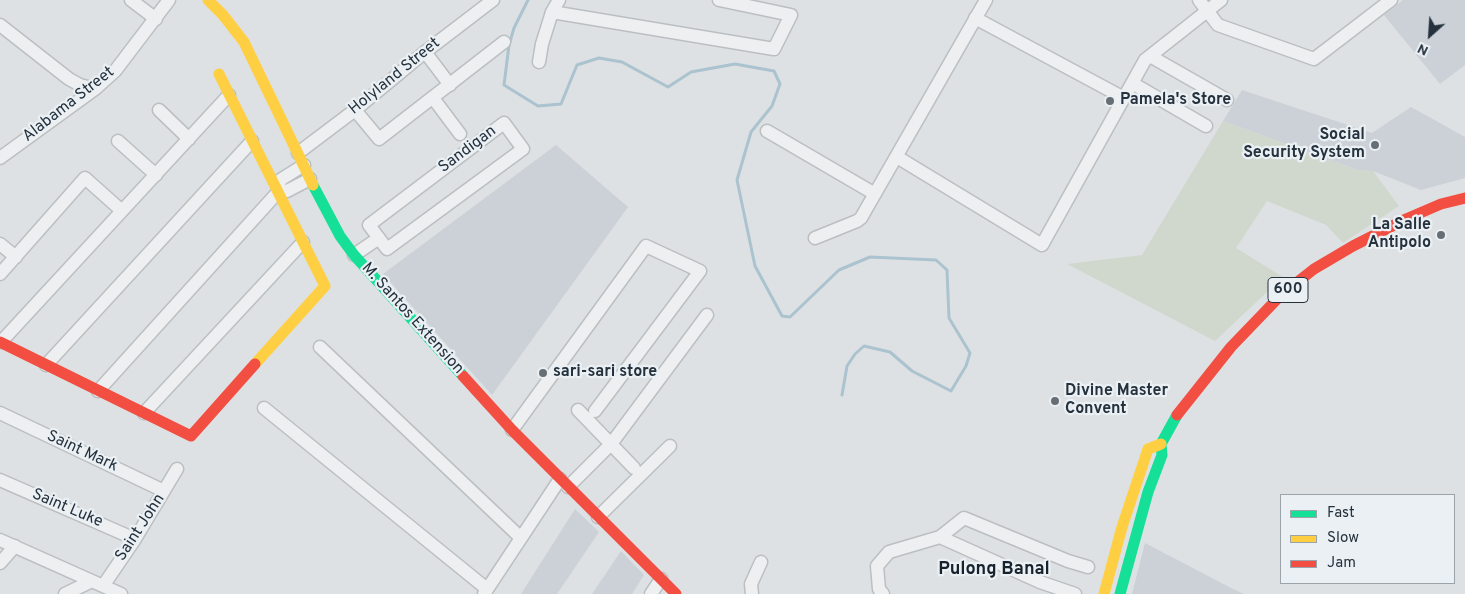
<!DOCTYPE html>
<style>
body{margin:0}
#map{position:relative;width:1465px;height:594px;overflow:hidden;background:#dee1e3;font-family:Overpass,sans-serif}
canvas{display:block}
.legend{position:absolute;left:1280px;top:494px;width:175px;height:90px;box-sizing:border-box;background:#eaf0f4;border:1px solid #9ba4aa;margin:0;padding:6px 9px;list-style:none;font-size:15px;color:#25313c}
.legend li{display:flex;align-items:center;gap:10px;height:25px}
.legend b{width:25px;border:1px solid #9ba4aa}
.north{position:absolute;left:1405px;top:10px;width:50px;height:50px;-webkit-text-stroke:4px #eaf0f4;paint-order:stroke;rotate:206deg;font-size:14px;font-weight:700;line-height:20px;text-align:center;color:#25313c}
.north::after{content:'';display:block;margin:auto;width:18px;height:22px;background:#25313c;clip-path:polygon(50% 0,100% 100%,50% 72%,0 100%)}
</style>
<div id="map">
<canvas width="1465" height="594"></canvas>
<ul class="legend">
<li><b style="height:6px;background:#16e098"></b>Fast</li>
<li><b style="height:6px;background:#ffcf43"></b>Slow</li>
<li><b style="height:6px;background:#f24e42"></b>Jam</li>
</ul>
<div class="north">N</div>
</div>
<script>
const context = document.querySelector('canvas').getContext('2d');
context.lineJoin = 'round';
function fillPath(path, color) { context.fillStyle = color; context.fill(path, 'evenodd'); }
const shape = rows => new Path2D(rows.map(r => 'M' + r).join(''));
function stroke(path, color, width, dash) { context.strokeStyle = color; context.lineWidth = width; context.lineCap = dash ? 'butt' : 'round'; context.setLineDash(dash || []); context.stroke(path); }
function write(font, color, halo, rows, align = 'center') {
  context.font = font + ' Overpass,sans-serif'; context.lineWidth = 4.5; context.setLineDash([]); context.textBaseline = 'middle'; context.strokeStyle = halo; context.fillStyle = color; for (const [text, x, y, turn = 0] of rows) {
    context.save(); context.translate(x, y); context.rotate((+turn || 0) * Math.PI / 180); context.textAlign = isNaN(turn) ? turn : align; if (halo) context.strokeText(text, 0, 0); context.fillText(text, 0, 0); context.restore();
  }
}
const built = shape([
 [1403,0,1465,0,1465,65,1440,84,1384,15],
 [1242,90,1372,133,1411,107,1465,137,1465,178,1421,190,1373,171,1357,170,1223,121],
 [556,145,628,207,492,395,383,274],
 [575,509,599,532,557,594,521,594],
 [1145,543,1233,589,1244,594,1132,594],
 [621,551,644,575,632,594,592,594]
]);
const green = shape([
 [1223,121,1357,170,1373,171,1399,206,1343,243,1326,225,1267,201,1236,248,1283,277,1215,341,1067,264,1142,255]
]);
const stream = shape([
 [528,0,514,28,509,45,504,85,538,106,561,104,577,65,599,58,622,62,668,87,691,72,735,64,774,71,780,84,772,106,751,132,737,180,755,266,782,316,790,317,839,270,870,257,936,260,947,270,949,318,970,353,966,366,951,391,912,371,890,352,864,346,855,354,847,366,842,395]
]);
const street = shape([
 [131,0,156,19],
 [1199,0,1218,25,1314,59,1391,0],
 [552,12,774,49,791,15,719,0],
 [975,18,1124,98],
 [0,25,69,79,80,85,95,89],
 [425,52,450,85],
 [1150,56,1227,100],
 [539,62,542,44,552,12,559,0],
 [1132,83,1206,126],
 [433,98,460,134],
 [159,110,189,139],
 [355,110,379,139,504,42],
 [504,123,523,149,387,249,369,225,504,123],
 [767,131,875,194],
 [118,141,156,175],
 [298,153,355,110,425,52,493,0],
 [897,157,1042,245,1145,60,1221,0],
 [0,158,95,89,115,71,169,0],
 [278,192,287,191,310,179],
 [815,238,857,221,861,218,986,0],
 [0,244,16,257],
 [354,255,379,238],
 [0,274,85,178,122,211],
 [1,342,229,95],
 [320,347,521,538],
 [46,365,252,141],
 [98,391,278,192,280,180,304,165],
 [264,408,487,589],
 [578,410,634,468],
 [0,413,164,491],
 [144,413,303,242],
 [512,430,646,246,700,271,595,411],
 [0,480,135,539],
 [568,487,611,444,707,315],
 [598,517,670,446],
 [940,537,1040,582,1075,594],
 [0,540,121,594],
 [0,563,15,546],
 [103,586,135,539,177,469],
 [65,594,92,581],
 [484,594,560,479],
 [651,594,661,579],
 [752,594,751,584,761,562],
 [883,594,879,589,877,566,889,552,940,537,964,518,1068,561,1088,567]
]);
const fast = shape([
 [313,185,340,236,354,255,463,376],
 [1120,594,1148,492,1162,455,1161,444,1177,415]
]);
const slow = shape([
 [208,0,223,15,244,42,313,185],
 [219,74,325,286,255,364],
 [1104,594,1122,527,1148,449,1161,444]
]);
const jam = shape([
 [0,342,191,436,255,364],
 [463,376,512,430,676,594],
 [1177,415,1231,347,1281,295,1314,269,1353,246,1406,219,1441,204,1465,198]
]);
const markers = [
 [1110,101,5,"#666f76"],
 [1375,145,5,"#666f76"],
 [1441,235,5,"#666f76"],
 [543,373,5,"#666f76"],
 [1055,401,5,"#666f76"]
];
const shields = [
 [1288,290,40]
];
const shieldNames = [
 ["600",1288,290]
];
const streetNames = [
 ["Holyland Street",395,77,-39],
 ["Alabama Street",69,105,-38],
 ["Sandigan",468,150,-37],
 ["M. Santos Extension",412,319,48],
 ["Saint Mark",82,452,25],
 ["Saint Luke",67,509,23],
 ["Saint John",141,528,-57]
];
const poiNames = [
 ["Pamela's Store",1120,101],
 ["Social",1365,136,"right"],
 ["Security System",1365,154,"right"],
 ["La Salle",1431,226,"right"],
 ["Antipolo",1431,244,"right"],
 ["sari-sari store",553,373],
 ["Divine Master",1065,392],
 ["Convent",1065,410]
];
const neighbourhoodNames = [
 ["Pulong Banal",994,570]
];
fillPath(built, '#cbd1d7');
fillPath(green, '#d0d8ce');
stroke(stream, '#abc3cf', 3);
stroke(street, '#bcbfc1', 15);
stroke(street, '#edeff0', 12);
stroke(fast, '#16e098', 11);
stroke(slow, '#ffcf43', 11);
stroke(jam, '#f24e42', 11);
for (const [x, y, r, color] of markers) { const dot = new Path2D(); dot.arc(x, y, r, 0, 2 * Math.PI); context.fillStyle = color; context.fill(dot); stroke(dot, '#eaf0f4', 2); }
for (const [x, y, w] of shields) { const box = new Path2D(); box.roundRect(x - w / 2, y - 12.5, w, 25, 4); context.fillStyle = '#eaf0f4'; context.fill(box); stroke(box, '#25313c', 1); }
write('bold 15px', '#25313c', null, shieldNames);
write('16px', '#25313c', '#eaf0f4', streetNames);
write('bold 16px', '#25313c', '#eaf0f4', poiNames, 'left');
write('bold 18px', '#18222c', '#eaf0f4', neighbourhoodNames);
</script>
